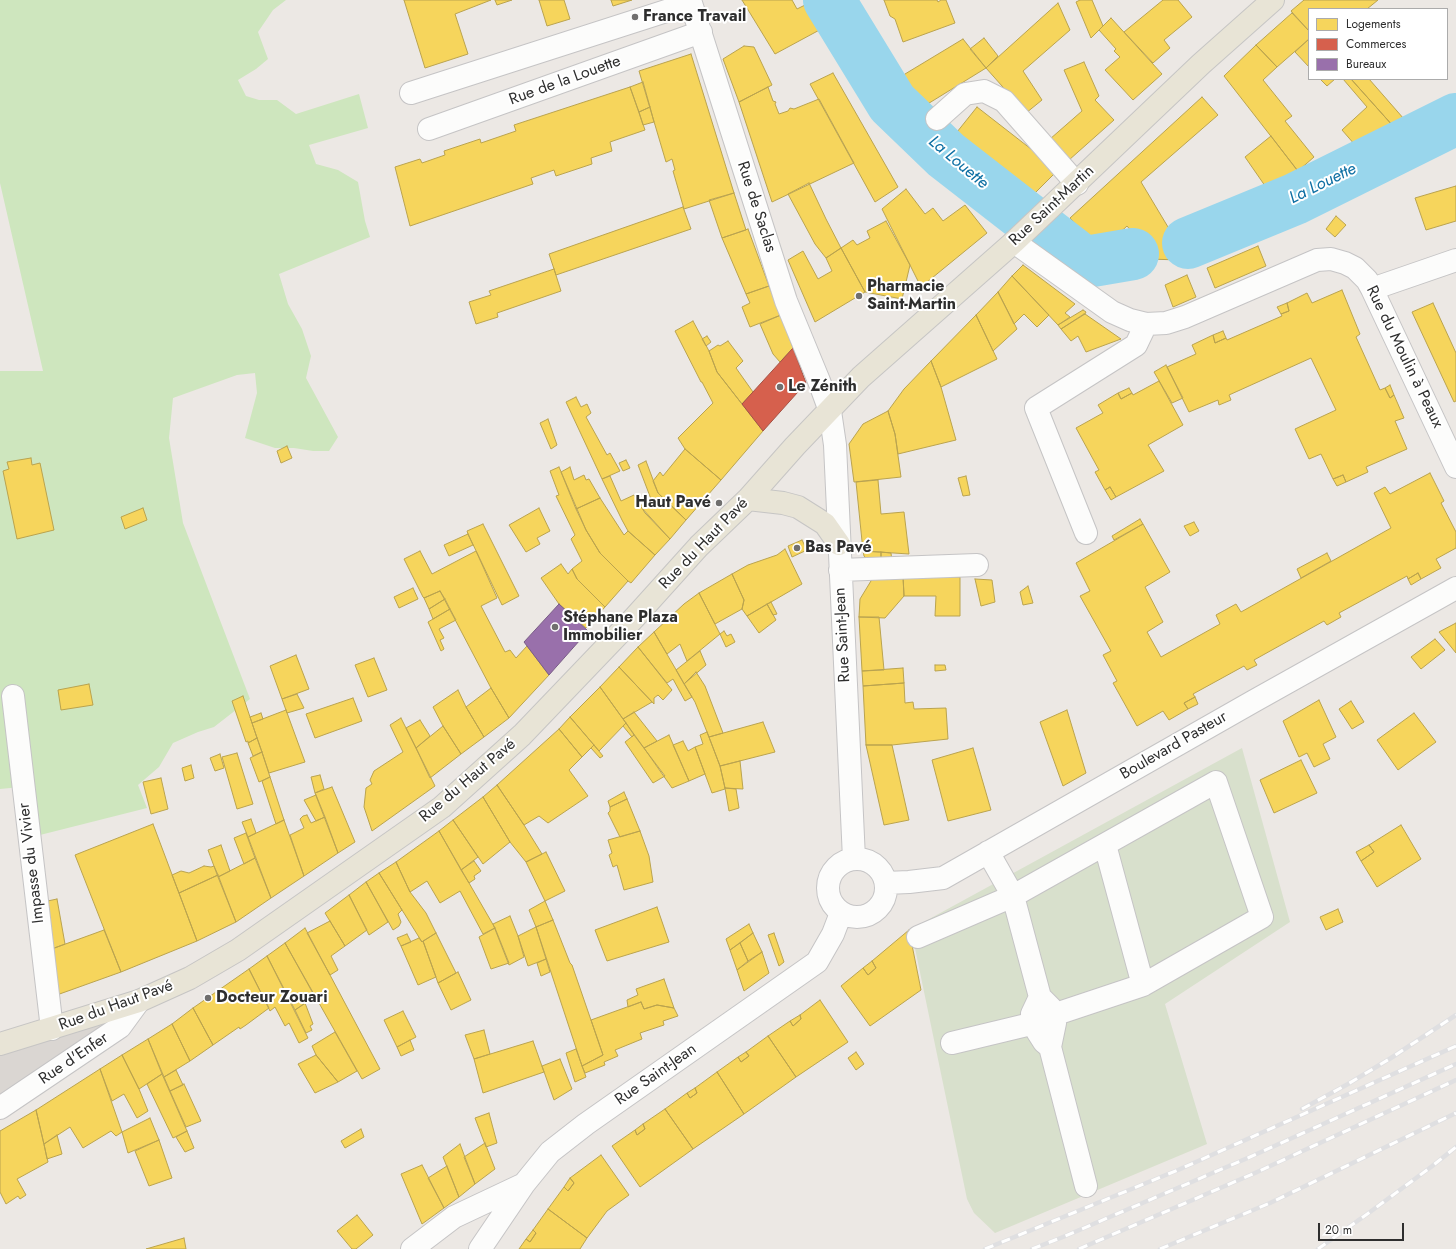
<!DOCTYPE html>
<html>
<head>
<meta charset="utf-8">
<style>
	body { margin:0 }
	#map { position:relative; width:1456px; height:1249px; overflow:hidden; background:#ece8e4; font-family:Jost,sans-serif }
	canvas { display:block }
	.legend { position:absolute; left:1308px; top:8px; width:140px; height:72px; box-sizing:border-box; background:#fff; border:1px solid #ababab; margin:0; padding:5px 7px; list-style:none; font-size:12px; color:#2e2e2e }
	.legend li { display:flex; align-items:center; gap:8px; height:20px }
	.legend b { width:20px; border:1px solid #ababab }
	.scale { position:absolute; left:1318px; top:1223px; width:86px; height:18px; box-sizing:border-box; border:2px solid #2e2e2e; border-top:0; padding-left:5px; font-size:12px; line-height:14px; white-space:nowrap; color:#2e2e2e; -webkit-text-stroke:3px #fff; paint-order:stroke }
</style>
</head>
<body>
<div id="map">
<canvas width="1456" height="1249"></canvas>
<ul class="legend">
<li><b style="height:11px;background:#f6d55c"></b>Logements</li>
<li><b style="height:11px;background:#d6604d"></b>Commerces</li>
<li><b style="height:11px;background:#9970ab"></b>Bureaux</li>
</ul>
<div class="scale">20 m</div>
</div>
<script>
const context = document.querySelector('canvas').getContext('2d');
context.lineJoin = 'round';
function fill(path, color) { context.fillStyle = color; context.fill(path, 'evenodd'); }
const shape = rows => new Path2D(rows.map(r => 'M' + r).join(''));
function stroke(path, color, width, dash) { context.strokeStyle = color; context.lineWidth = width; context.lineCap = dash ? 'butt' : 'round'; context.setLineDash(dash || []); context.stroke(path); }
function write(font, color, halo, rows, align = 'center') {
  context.font = font + ' Jost,sans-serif'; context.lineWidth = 4; context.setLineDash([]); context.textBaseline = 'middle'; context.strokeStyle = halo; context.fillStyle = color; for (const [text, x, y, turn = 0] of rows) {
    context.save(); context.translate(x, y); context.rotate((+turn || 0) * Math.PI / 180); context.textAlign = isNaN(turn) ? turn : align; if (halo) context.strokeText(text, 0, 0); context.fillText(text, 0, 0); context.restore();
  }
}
const green = shape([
	[0,0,286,0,273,10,258,32,268,59,256,69,238,80,246,96,259,100,277,100,296,114,359,94,368,128,309,145,316,164,338,170,358,182,365,221,370,237,279,274,288,304,302,329,311,356,306,378,338,437,329,451,313,451,294,448,275,448,245,438,257,393,255,373,237,375,173,398,169,438,183,523,250,699,214,727,198,732,173,743,159,767,138,785,147,808,40,835,31,786,0,789,0,371,43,371,0,183]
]);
const cemetery = shape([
	[1242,748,1290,922,1165,1004,1207,1144,995,1233,974,1213,967,1199,911,929]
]);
const plaza = shape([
	[139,1001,0,1108,0,1044]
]);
const homes = shape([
	[404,0,491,0,455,14,468,54,425,68,404,0],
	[495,0,512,0,497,5,495,0],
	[539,0,564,0,570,19,547,26,539,0],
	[611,0,632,0,613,6,611,0],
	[742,0,792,0,797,9,811,2,825,27,775,54,742,0],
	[884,0,937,0,938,2,941,0,946,0,955,23,903,42,895,19,890,16,884,0],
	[1080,0,1092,0,1103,26,1091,38,1076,2,1080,0],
	[1163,0,1178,0,1192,17,1164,40,1170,48,1153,63,1124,32,1163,0],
	[1304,0,1378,0,1367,9,1309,9,1309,31,1291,11,1304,0],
	[1058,3,1070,30,1023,71,1042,100,1026,113,986,68,1058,3],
	[1292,13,1309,31,1309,39,1277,67,1256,45,1292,13],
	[1111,18,1162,74,1133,100,1105,70,1120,57,1114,51,1116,49,1099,30,1111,18],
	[984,38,998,56,986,68,970,49,984,38],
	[963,39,986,68,913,113,893,83,905,74,963,39],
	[1309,39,1309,67,1295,52,1309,39],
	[1256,45,1277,67,1263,80,1292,116,1285,121,1314,157,1298,171,1224,76,1256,45],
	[744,46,754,47,772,85,739,102,723,59,744,46],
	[691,54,734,193,684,209,673,171,675,170,672,159,666,162,639,71,691,54],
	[1084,62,1099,96,1095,100,1114,120,1069,160,1050,139,1082,111,1064,70,1084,62],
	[833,73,898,187,875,202,810,84,833,73],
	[1320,79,1335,79,1327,86,1320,79],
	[1343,79,1351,79,1393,126,1362,153,1342,130,1367,107,1343,79],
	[1351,79,1369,79,1411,127,1402,136,1351,79],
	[643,82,650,107,639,112,630,87,643,82],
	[630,87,645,130,610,142,612,151,591,158,592,164,556,176,554,170,531,178,533,184,410,226,395,167,420,159,422,163,445,155,444,151,480,139,481,143,516,131,514,125,630,87],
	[768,87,773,101,776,102,775,104,779,114,788,111,790,108,794,109,819,99,854,163,772,202,739,102,768,87],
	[1202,97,1218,115,1141,182,1171,232,1178,231,1181,240,1176,243,1181,260,1147,259,1144,250,1138,252,1134,241,1139,240,1127,226,1100,251,1070,218,1202,97],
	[650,107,654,122,643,125,639,112,650,107],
	[977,107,1058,170,1027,201,998,181,949,142,977,107],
	[1271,136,1303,178,1270,193,1245,157,1271,136],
	[809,183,826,219,841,248,826,258,815,244,788,194,809,183],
	[1456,186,1456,221,1426,230,1415,198,1456,186],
	[906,189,925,214,933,208,943,221,965,205,987,233,921,287,882,209,906,189],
	[734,193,746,230,722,238,709,200,734,193],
	[683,207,691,229,556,275,549,254,683,207],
	[1336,216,1346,225,1335,237,1326,229,1336,216],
	[886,221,910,265,902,299,865,292,841,248,853,240,857,245,870,238,867,231,886,221],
	[748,229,769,286,746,294,722,238,748,229],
	[1258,246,1266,266,1215,288,1207,268,1258,246],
	[841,248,865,292,815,322,788,260,803,251,818,279,832,271,826,258,841,248],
	[1023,265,1075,304,1065,313,1070,317,1058,325,1012,276,1023,265],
	[554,269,561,291,497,313,498,317,476,324,469,302,491,295,489,291,554,269],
	[1187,275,1196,297,1173,307,1165,285,1187,275],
	[1012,276,1049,315,1037,327,1024,314,1014,324,998,292,1012,276],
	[769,286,781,315,750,327,742,307,750,303,746,294,769,286],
	[1342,290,1360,334,1356,337,1380,390,1385,388,1390,398,1394,395,1404,418,1395,421,1407,449,1366,467,1368,472,1346,482,1343,475,1333,479,1321,454,1309,459,1295,429,1336,410,1311,358,1229,395,1231,400,1219,405,1218,400,1189,412,1167,367,1196,354,1192,345,1213,335,1215,343,1226,338,1227,340,1282,316,1281,314,1289,311,1287,303,1307,293,1312,303,1342,290],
	[998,292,1017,329,993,351,976,315,998,292],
	[1287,303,1289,311,1281,314,1277,307,1287,303],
	[1433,303,1456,353,1456,401,1454,402,1412,312,1433,303],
	[1083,310,1086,312,1085,314,1061,329,1058,325,1083,310],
	[1084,314,1085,314,1121,339,1086,352,1078,336,1071,341,1061,329,1084,314],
	[781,315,793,348,780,362,773,354,760,324,781,315],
	[976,315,997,359,941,387,931,361,976,315],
	[693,321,709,351,717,372,763,431,721,480,685,449,678,438,713,403,702,382,701,382,675,331,693,321],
	[1223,331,1226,338,1215,343,1213,335,1223,331],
	[707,336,711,342,706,346,702,339,707,336],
	[728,341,743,361,736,368,753,392,742,404,717,372,709,351,718,345,720,346,728,341],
	[931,361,941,387,956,440,898,454,895,434,888,411,904,389,931,361],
	[1166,365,1183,398,1172,403,1154,372,1166,365],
	[1159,381,1183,425,1148,445,1164,471,1116,497,1110,487,1105,490,1095,472,1099,470,1076,428,1103,413,1098,405,1118,393,1121,399,1132,393,1133,395,1159,381],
	[1390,385,1394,395,1390,398,1385,388,1390,385],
	[1129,388,1132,393,1121,399,1118,393,1129,388],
	[576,397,581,407,587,404,591,413,586,417,607,455,610,453,620,471,602,479,566,402,576,397],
	[888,411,895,434,901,477,854,482,849,444,863,424,888,411],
	[548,419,557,445,551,449,540,423,548,419],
	[287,446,292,458,281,463,277,451,287,446],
	[685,449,721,480,686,520,658,493,653,481,660,472,663,476,685,449],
	[31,458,32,465,40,463,54,530,17,539,3,471,9,469,7,462,31,458],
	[626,460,630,468,623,471,619,463,626,460],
	[646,461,658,493,686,520,670,539,640,506,651,499,638,465,646,461],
	[559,467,586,530,600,553,628,581,605,607,577,579,572,569,582,561,571,539,575,535,556,496,559,495,550,471,559,467],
	[570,467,574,480,584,475,586,480,589,479,600,498,576,509,561,472,570,467],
	[1430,473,1444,501,1441,503,1456,532,1456,548,1436,559,1441,568,1421,579,1418,573,1408,579,1407,576,1339,613,1341,617,1327,625,1324,621,1254,660,1257,665,1247,670,1244,666,1193,694,1195,697,1184,703,1188,709,1169,720,1163,711,1137,726,1113,683,1117,681,1103,655,1111,651,1080,596,1090,591,1076,563,1143,524,1170,572,1145,587,1163,622,1147,632,1161,657,1220,624,1216,615,1236,604,1241,612,1391,528,1374,493,1385,487,1390,494,1430,473],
	[1343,475,1346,482,1337,486,1333,479,1343,475],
	[610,476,621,501,634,495,645,513,670,539,655,555,628,531,622,520,602,479,610,476],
	[966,476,970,495,963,496,958,478,966,476],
	[878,480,881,514,904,512,909,554,863,551,856,482,878,480],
	[1110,487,1116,497,1111,500,1105,490,1110,487],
	[600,498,624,535,628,531,655,555,631,583,628,581,600,553,586,530,576,509,600,498],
	[143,508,147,520,125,529,121,517,143,508],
	[539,508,550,531,537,538,540,544,526,552,509,525,539,508],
	[1140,519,1143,524,1114,540,1112,536,1140,519],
	[1194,522,1199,531,1190,536,1184,526,1194,522],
	[483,524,519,596,502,605,468,534,467,531,483,524],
	[468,534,473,545,449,556,444,545,468,534],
	[802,540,807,550,792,557,788,546,802,540],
	[785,549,802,584,747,616,742,609,744,600,732,574,748,565,777,555,785,549],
	[420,551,432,574,476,551,497,598,481,606,505,652,510,650,516,658,527,646,549,675,509,718,491,688,440,591,424,598,423,597,404,559,420,551],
	[863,551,881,552,881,563,869,562,864,556,863,551],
	[881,552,891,553,892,561,881,561,881,552],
	[1327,553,1331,561,1301,578,1297,569,1327,553],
	[561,564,568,574,572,569,577,579,605,607,586,628,559,604,541,578,561,564],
	[1418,573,1421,579,1411,585,1408,579,1418,573],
	[732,574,744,600,742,609,715,624,699,593,732,574],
	[874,576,903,576,904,596,885,618,859,617,860,599,874,576],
	[903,576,960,577,960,616,935,616,936,596,904,596,903,576],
	[975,579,992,580,995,602,981,606,975,579],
	[1028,586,1033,603,1023,605,1020,592,1028,586],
	[413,588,418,599,399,608,394,597,413,588],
	[440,591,445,599,429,609,424,598,440,591],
	[699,593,720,634,687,661,680,644,667,654,654,632,684,604,699,593],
	[445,599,450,609,433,619,429,609,445,599],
	[771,602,777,614,773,615,767,604,771,602],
	[767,604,776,620,759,633,747,616,767,604],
	[450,609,456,620,439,629,444,638,440,640,444,649,441,651,428,622,450,609],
	[859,617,879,617,884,670,862,671,859,617],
	[1456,623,1456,653,1439,632,1456,623],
	[724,631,727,636,731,634,735,642,726,647,720,634,724,631],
	[654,632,692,697,685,701,673,679,667,683,638,647,654,632],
	[1435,639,1445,650,1421,669,1411,657,1435,639],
	[638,647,672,690,663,700,658,695,654,698,654,704,619,667,638,647],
	[700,651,706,665,684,684,676,670,700,651],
	[296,655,309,689,282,699,270,666,296,655],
	[374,658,387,690,368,697,355,665,374,658],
	[935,665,945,665,946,670,935,671,935,665],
	[619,667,652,702,623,719,600,687,619,667],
	[903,668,904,683,863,686,862,671,903,668],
	[696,672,705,686,723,733,709,737,695,702,684,684,696,672],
	[904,683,905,703,913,702,914,709,946,708,948,739,892,745,866,745,863,686,904,683],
	[89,684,93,705,61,710,58,690,89,684],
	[600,687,626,723,599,751,570,717,600,687],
	[491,688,509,718,484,737,466,707,491,688],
	[458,690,466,707,484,737,461,754,443,726,433,707,458,690],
	[297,694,304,708,287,713,282,699,297,694],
	[243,696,257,738,248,743,248,741,246,742,232,701,243,696],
	[1195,697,1198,704,1188,709,1184,703,1195,697],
	[353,698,362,721,315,738,306,714,353,698],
	[1319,700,1336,737,1323,744,1330,759,1314,767,1307,753,1299,757,1283,721,1319,700],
	[1351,701,1364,722,1352,729,1339,709,1351,701],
	[286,710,305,762,269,773,252,723,286,710],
	[1067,710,1086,773,1063,786,1040,722,1067,710],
	[634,712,657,741,644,748,623,719,634,712],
	[261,713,263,719,252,723,250,717,261,713],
	[1414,713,1436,742,1398,770,1377,740,1414,713],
	[570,717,594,745,582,757,559,729,570,717],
	[401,718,435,786,372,831,364,807,366,788,372,784,370,780,374,771,403,752,390,725,401,718],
	[420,720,430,736,416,748,406,728,420,720],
	[763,722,775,752,720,766,709,737,763,722],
	[626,723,634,735,632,737,623,726,626,723],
	[443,726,461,754,430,778,416,748,443,726],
	[559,729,582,757,569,770,588,796,548,823,539,816,524,825,497,785,559,729],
	[707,732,720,766,725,788,725,789,712,793,695,747,703,744,700,735,707,732],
	[634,735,665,776,653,783,625,742,634,735],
	[669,735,689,781,672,788,644,748,669,735],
	[257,738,262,752,253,756,248,743,257,738],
	[683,741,688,751,695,747,705,774,689,781,673,745,683,741],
	[594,745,603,756,600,758,591,748,594,745],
	[866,745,892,745,909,820,884,825,866,745],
	[973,748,991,810,948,821,932,760,973,748],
	[262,752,270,777,259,782,250,758,262,752],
	[237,753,253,804,237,809,222,757,237,753],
	[220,754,224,768,215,771,210,758,220,754],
	[1301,760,1317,793,1274,813,1260,780,1301,760],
	[740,761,743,789,725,788,720,766,740,761],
	[191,765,194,778,185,781,182,768,191,765],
	[320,775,324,789,315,793,311,777,320,775],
	[270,777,284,820,276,824,262,781,270,777],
	[161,778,168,809,151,814,143,782,161,778],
	[497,785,524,825,542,854,526,862,510,842,483,797,497,785],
	[332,787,355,842,338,853,315,793,332,787],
	[725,788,736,789,739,808,729,811,725,788],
	[624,792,627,799,610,807,608,801,624,792],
	[316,795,325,817,316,821,304,800,316,795],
	[483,797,510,842,483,864,453,820,483,797],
	[627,799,640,831,620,837,608,813,610,811,610,807,627,799],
	[307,815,311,823,325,817,338,853,304,876,290,835,304,828,300,819,303,816,307,815],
	[251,819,256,833,248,837,242,822,251,819],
	[284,820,304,876,271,898,248,837,284,820],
	[453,820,478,857,461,870,439,831,453,820],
	[153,824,197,941,121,972,75,855,153,824],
	[1401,825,1421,859,1377,887,1361,861,1374,852,1369,845,1401,825],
	[439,831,495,928,483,934,460,891,440,903,427,881,410,892,396,862,439,831],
	[640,831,649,856,653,882,624,890,617,865,613,867,609,855,612,853,608,840,640,831],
	[246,833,255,858,244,864,234,838,246,833],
	[221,845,230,871,218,877,208,850,221,845],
	[1369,845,1374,852,1361,861,1356,852,1369,845],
	[546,852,565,891,545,901,526,862,546,852],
	[255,858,271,898,236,922,218,877,255,858],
	[474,861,481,871,474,876,475,879,469,883,461,870,474,861],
	[396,862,410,892,426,913,436,933,422,942,379,873,396,862],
	[204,866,211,867,214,866,218,875,179,893,172,875,181,871,189,873,204,866],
	[379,873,402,910,398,914,401,922,399,926,393,930,366,882,379,873],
	[218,875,236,922,197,941,179,893,218,875],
	[366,882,388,922,369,935,349,895,366,882],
	[349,895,367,930,345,946,325,913,349,895],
	[57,899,65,944,49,950,43,902,57,899],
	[545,901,553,920,536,927,529,910,545,901],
	[657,907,669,942,607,961,595,930,657,907],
	[1338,909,1343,922,1326,930,1320,917,1338,909],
	[510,916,518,936,524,957,509,965,493,924,510,916],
	[553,920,570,963,572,965,603,1055,582,1066,536,927,553,920],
	[330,921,345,946,331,956,338,970,330,975,307,933,330,921],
	[749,924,753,933,730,950,726,939,749,924],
	[536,927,546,959,528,966,518,936,536,927],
	[305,928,380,1069,362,1079,285,943,305,928],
	[495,928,509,963,491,969,479,937,495,928],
	[104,930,121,972,54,996,49,950,104,930],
	[909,930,921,990,870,1026,841,986,863,968,868,975,876,968,872,961,909,930],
	[436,933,456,973,438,983,423,941,436,933],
	[753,933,762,952,748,961,740,943,753,933],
	[774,933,784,962,779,966,768,935,774,933],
	[407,934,411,942,401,946,397,938,407,934],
	[419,938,422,942,423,941,436,977,418,985,401,946,419,938],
	[285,943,315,997,295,1010,267,956,285,943],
	[740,943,748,961,737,970,730,950,740,943],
	[762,952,769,973,744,991,737,970,762,952],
	[267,956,308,1038,299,1043,289,1023,285,1026,275,1007,270,1011,249,969,267,956],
	[546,959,550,972,541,976,537,963,546,959],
	[872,961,876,968,868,975,863,968,872,961],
	[249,969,269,1008,246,1025,240,1029,239,1027,213,1045,193,1008,249,969],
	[458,972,471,1000,451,1010,438,983,458,972],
	[664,979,674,1008,657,1005,644,1009,641,1002,628,1007,627,1000,638,995,636,989,664,979],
	[820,1000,848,1042,796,1077,768,1036,790,1021,793,1026,801,1019,800,1015,820,1000],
	[641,1002,644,1009,657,1005,674,1008,678,1016,663,1021,664,1025,640,1033,642,1039,615,1050,618,1056,604,1062,605,1065,585,1073,582,1066,603,1055,591,1020,641,1002],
	[305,1003,313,1024,310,1026,312,1030,306,1033,295,1010,305,1003],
	[193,1008,213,1045,190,1061,172,1024,193,1008],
	[403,1011,416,1037,397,1047,384,1020,403,1011],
	[800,1015,801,1019,793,1026,790,1021,800,1015],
	[172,1024,190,1061,164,1077,148,1039,172,1024],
	[484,1030,490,1054,474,1059,465,1035,484,1030],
	[335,1032,357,1071,338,1082,316,1055,312,1046,335,1032],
	[768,1036,796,1077,744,1114,717,1072,738,1057,741,1062,749,1056,746,1052,768,1036],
	[148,1039,162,1074,139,1089,122,1055,148,1039],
	[410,1040,414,1050,401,1056,397,1047,410,1040],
	[533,1041,544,1072,483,1093,474,1059,533,1041],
	[576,1049,586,1077,575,1082,566,1053,576,1049],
	[746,1052,749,1056,741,1062,738,1057,746,1052],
	[856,1052,864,1064,856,1070,848,1058,856,1052],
	[122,1055,139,1089,148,1111,137,1118,124,1094,112,1101,100,1069,122,1055],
	[316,1055,338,1082,315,1093,298,1064,316,1055],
	[560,1059,572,1089,554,1100,542,1066,560,1059],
	[100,1069,122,1132,116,1136,111,1131,83,1148,70,1127,44,1144,36,1110,100,1069],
	[176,1070,183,1085,170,1091,164,1077,176,1070],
	[717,1072,744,1114,693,1149,665,1109,687,1093,690,1098,697,1093,695,1088,717,1072],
	[162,1074,187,1131,173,1138,147,1084,162,1074],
	[184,1084,201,1121,186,1127,170,1091,184,1084],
	[695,1088,697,1093,690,1098,687,1093,695,1088],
	[665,1109,693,1149,640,1187,612,1146,635,1130,637,1135,645,1129,643,1124,665,1109],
	[36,1110,48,1162,17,1179,26,1195,20,1199,18,1196,6,1204,0,1192,0,1131,36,1110],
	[489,1113,497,1143,486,1147,475,1118,489,1113],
	[150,1118,159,1140,128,1153,122,1132,150,1118],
	[643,1124,645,1129,637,1135,635,1130,643,1124],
	[361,1129,364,1137,345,1148,341,1141,361,1129],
	[187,1131,194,1148,185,1152,176,1137,187,1131],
	[57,1135,62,1154,47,1159,44,1144,57,1135],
	[159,1140,172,1178,149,1186,135,1151,159,1140],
	[485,1143,495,1169,475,1184,464,1157,485,1143],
	[460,1144,475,1184,459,1197,443,1157,460,1144],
	[601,1155,629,1195,607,1211,587,1238,548,1209,564,1187,568,1191,574,1183,570,1178,601,1155],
	[422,1165,444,1208,422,1224,401,1174,422,1165],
	[447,1166,459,1197,444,1208,428,1178,447,1166],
	[570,1178,574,1183,568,1191,564,1187,570,1178],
	[548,1209,587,1238,580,1249,519,1249,526,1239,530,1242,536,1233,533,1230,548,1209],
	[357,1215,373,1235,356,1249,352,1249,337,1231,357,1215],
	[533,1230,536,1233,530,1242,526,1239,533,1230],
	[184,1238,186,1249,146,1249,184,1238]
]);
const shops = shape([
	[793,348,806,383,763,431,742,404,793,348]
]);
const offices = shape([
	[559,604,588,631,549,675,524,642,559,604]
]);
const river = shape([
	[829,0,892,103,946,155,1081,260,1092,261,1133,254],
	[1188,243,1295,199,1456,119]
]);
const minor = shape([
	[690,0,786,301,819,381,830,411,835,445,854,859],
	[411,93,691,3],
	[937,119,965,94,984,91,1004,101,1077,184],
	[429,129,701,32],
	[1014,242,1112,312,1130,320,1146,324,1166,323,1185,317,1317,260,1331,259,1345,263,1355,268,1367,280,1372,289,1456,467],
	[1372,289,1456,260],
	[1086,533,1036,408,1136,345,1146,324],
	[840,570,977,565],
	[13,696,52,1029],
	[1105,845,1143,985],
	[988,852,1013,896,1040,997],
	'828 888a29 29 0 1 1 58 0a29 29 0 1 1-58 0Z',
	[886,883,909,882,943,878,1254,701,1456,588],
	[918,937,1013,896,1216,782,1262,917,1143,985,1053,1015],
	[952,1043,1035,1023],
	[1050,1047,1044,1042,1037,1031,1032,1014,1040,997,1051,1008,1055,1023,1050,1047,1086,1186],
	[0,1108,120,1027,139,1001],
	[412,1249,454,1217,524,1184],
	[480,1249,524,1184,550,1152,586,1124,817,962,833,934,841,913]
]);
const major = shape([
	[748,499,783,503,798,507,825,524,839,544],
	[0,1044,139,1001,190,978,238,950,442,807,522,735,635,617,699,546,748,499,795,446,861,377,1014,242,1201,64,1273,0]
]);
const rail = shape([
	[1302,1109,1348,1084,1391,1058,1456,1015],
	[985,1249,1178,1170,1456,1046],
	[1032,1249,1063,1237,1250,1157,1456,1064],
	[1079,1249,1255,1173,1456,1080],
	[1160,1249,1270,1203,1456,1113],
	[1318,1249,1370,1212,1431,1167,1456,1147]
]);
const markers = [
	[635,17,4,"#706f6e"],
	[859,296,4,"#706f6e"],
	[780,387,4,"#706f6e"],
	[719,503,4,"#706f6e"],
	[797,548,4,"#706f6e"],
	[555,627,4,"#706f6e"],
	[208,998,4,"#706f6e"]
];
const poiNames = [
	["France Travail",643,17],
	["Pharmacie",867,287],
	["Saint-Martin",867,305],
	["Le Zénith",788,387],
	["Haut Pavé",711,503,"right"],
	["Bas Pavé",805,548],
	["Stéphane Plaza",563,618],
	["Immobilier",563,636],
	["Docteur Zouari",216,998]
];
const streetNames = [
	["Rue de la Louette",565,81,-20],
	["Rue Saint-Martin",1052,206,-43],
	["Rue de Saclas",756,207,72],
	["Rue du Moulin à Peaux",1404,357,64],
	["Rue du Haut Pavé",704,544,-46],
	["Rue Saint-Jean",843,635,-93],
	["Boulevard Pasteur",1174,746,-30],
	["Rue du Haut Pavé",468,781,-40],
	["Impasse du Vivier",32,863,-97],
	["Rue du Haut Pavé",116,1006,-20],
	["Rue d'Enfer",74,1059,-34],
	["Rue Saint-Jean",656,1075,-35]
];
const waterNames = [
	["La Louette",958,163,40],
	["La Louette",1323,184,-26]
];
fill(green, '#cee6be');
fill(cemetery, '#d8e0cc');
fill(plaza, '#dad6d2');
fill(homes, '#f6d55c');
stroke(homes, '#baa34e', 1);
fill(shops, '#d6604d');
stroke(shops, '#a45144', 1);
fill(offices, '#9970ab');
stroke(offices, '#795c86', 1);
stroke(river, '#99d6ec', 52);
stroke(minor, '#c5c4c5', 24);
stroke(major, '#c6c5c4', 24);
stroke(minor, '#fcfcfb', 22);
stroke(major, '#e8e4d6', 22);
stroke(rail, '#dfdfe1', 4.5);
stroke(rail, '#fff', 3, [9]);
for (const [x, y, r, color] of markers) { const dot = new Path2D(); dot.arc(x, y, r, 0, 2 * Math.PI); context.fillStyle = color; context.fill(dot); stroke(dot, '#fff', 1.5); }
write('bold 16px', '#2e2e2e', '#fff', poiNames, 'left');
write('16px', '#2e2e2e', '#fff', streetNames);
write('italic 17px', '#0d6fa3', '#fff', waterNames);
</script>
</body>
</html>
